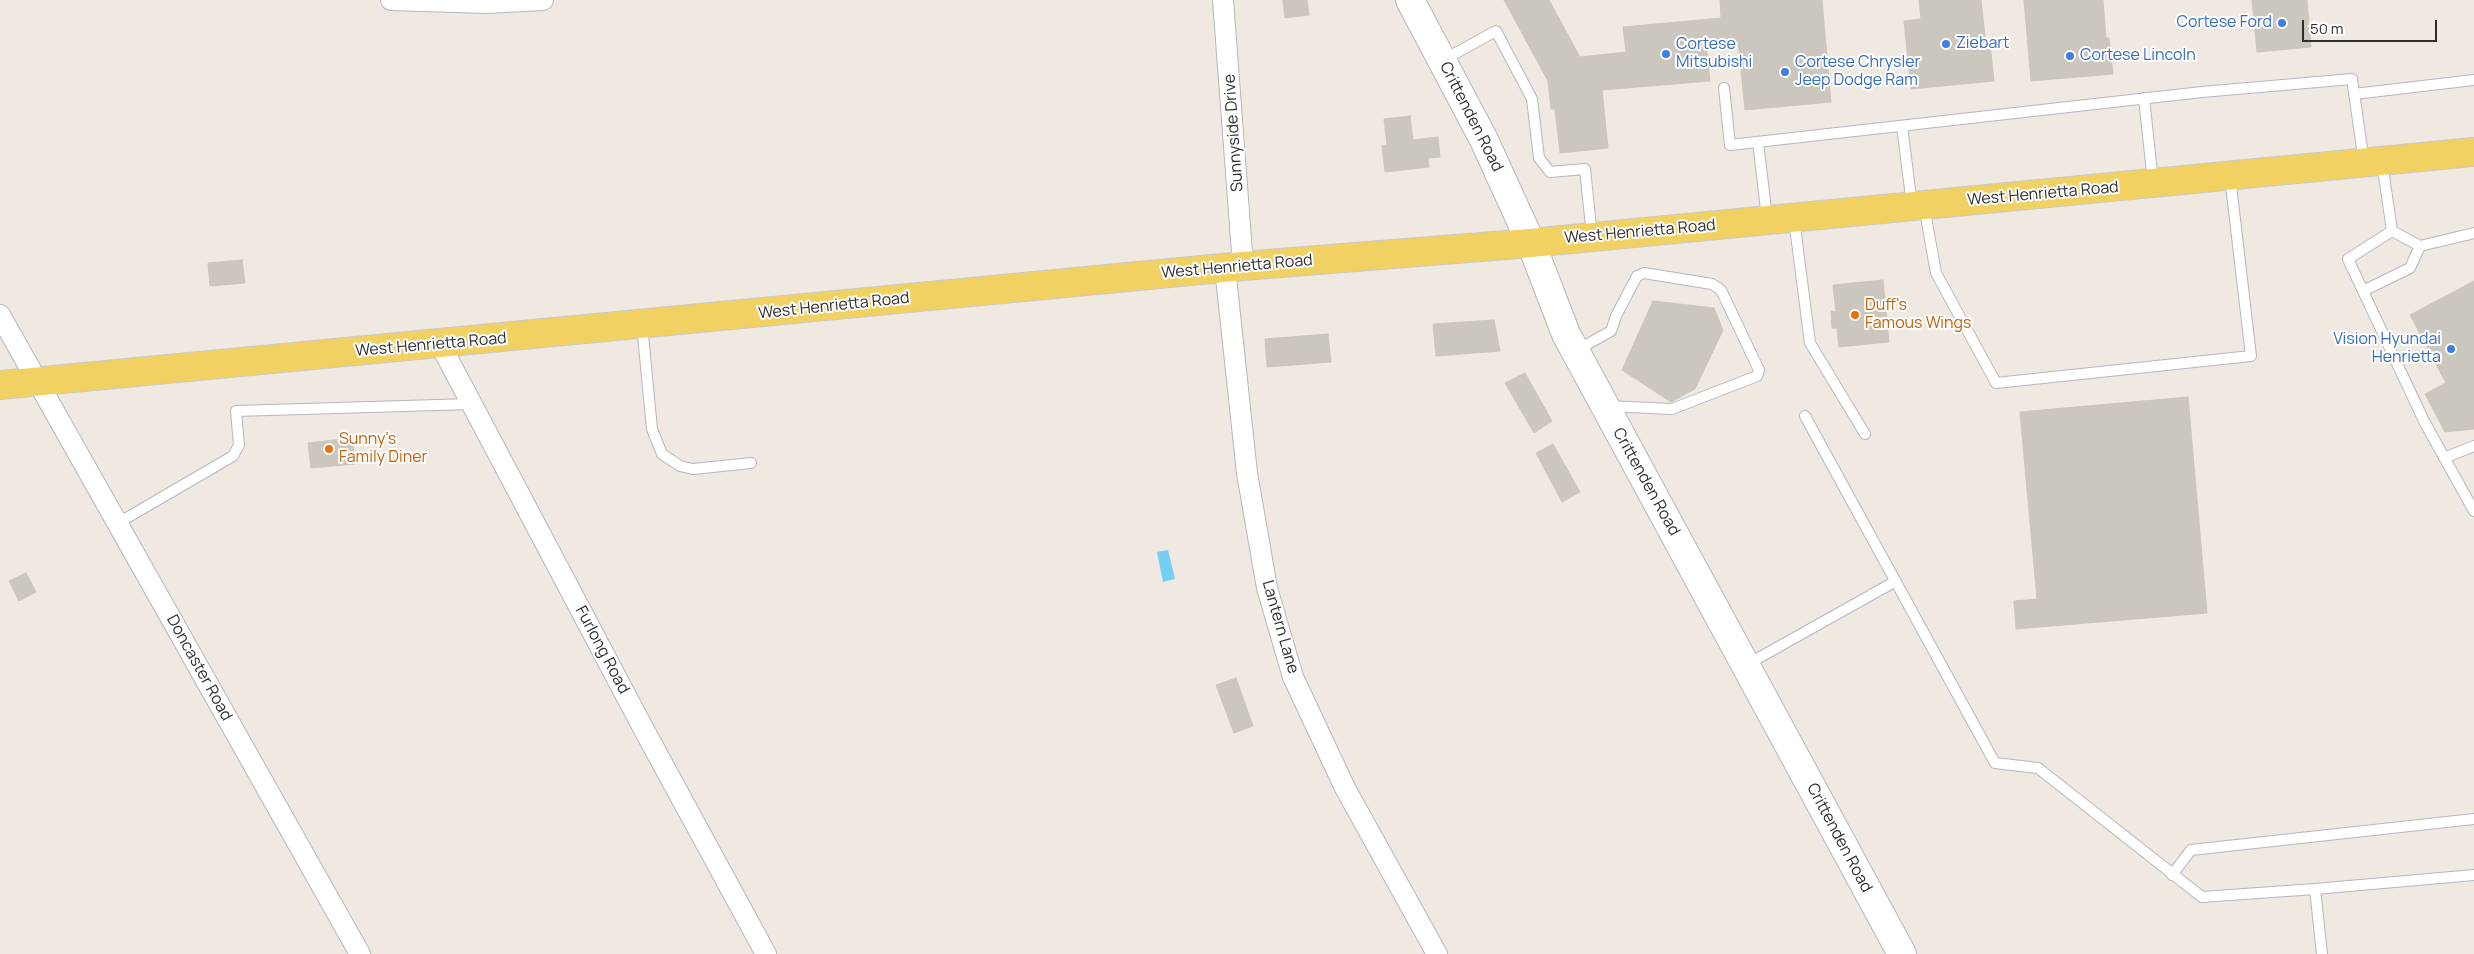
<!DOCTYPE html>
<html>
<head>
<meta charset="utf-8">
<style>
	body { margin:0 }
	#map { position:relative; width:2474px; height:954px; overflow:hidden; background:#efe9e1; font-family:Manrope,sans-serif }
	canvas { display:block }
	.scale { position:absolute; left:2302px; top:20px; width:135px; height:22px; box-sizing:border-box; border:2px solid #2e2e2e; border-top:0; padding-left:6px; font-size:15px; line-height:18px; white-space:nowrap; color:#2e2e2e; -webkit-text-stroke:4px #fff; paint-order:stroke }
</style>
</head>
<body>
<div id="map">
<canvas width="2474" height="954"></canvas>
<div class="scale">50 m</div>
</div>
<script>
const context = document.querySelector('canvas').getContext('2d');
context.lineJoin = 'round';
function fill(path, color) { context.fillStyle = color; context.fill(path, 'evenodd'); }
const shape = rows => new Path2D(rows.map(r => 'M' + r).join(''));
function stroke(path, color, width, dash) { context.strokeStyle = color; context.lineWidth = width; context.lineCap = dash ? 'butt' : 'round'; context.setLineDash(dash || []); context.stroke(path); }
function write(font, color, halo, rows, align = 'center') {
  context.font = font + ' Manrope,sans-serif'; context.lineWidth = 4; context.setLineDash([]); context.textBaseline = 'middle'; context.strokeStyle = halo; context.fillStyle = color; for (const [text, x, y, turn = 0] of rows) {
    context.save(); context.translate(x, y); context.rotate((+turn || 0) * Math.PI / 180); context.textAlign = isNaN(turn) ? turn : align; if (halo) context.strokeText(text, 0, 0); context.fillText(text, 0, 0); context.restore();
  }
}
const water = shape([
	[1168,550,1175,579,1163,582,1157,552]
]);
const building = shape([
	[1283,0,1307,0,1309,15,1285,18,1283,0],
	[1504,0,1549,0,1580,57,1626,52,1623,27,1721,18,1720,0,1822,0,1831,102,1745,110,1738,41,1706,44,1710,81,1602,90,1608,148,1560,153,1555,109,1551,109,1548,81,1504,0],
	[1919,0,1981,0,1986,45,1990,44,1994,81,1911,89,1904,21,1921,19,1919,0],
	[2024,0,2103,0,2106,38,2109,38,2113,74,2031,81,2024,0],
	[2252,0,2307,0,2311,47,2257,52,2252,0],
	[1410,116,1413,140,1438,137,1440,157,1428,158,1429,167,1385,172,1382,146,1387,145,1384,119,1410,116],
	[242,260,245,283,210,286,208,263,242,260],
	[1883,280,1889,342,1839,347,1837,328,1832,328,1831,311,1836,312,1833,285,1883,280],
	[2474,281,2474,429,2445,432,2425,394,2446,383,2410,315,2474,281],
	[1653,301,1714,308,1723,330,1695,389,1671,402,1622,370,1653,301],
	[1494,320,1500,351,1436,356,1433,324,1494,320],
	[1328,334,1331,362,1267,367,1265,339,1328,334],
	[1525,373,1552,421,1534,433,1505,383,1525,373],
	[2188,397,2207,613,2016,629,2014,601,2037,599,2020,412,2188,397],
	[352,438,355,464,311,468,308,443,352,438],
	[1553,444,1580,492,1562,502,1536,453,1553,444],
	[26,573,36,592,19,601,9,581,26,573],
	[1236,678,1253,726,1234,733,1216,685,1236,678]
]);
const lane = shape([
	[1443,60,1496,31,1532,99,1539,158,1550,172,1585,169,1592,236],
	[1724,88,1730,145,2202,92,2352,79,2364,162],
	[2354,94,2474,80],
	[2144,98,2153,182],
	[1902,126,1912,205],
	[1758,142,1767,218],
	[2382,162,2392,231,2420,246],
	[1924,206,1936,273,1996,383,2251,356,2230,177],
	[1794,219,1810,343,1865,434],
	[2392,231,2348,259,2425,423,2474,511],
	[2365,290,2410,268,2420,246,2474,233],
	[642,325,652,429,662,454,680,466,693,469,751,463],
	[1577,350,1611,331,1616,316,1637,276,1644,273,1712,284,1721,290,1759,370,1757,376,1672,409,1608,406],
	[1805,416,1995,763,2038,768,2202,897,2315,889,2322,954],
	[2444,458,2474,446],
	[118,523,233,456,239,445,236,411,471,404],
	[1746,665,1896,581],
	[2172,875,2191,850,2474,819],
	[2315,889,2474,875]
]);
const street = shape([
	[391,0,487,3,543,0],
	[1223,0,1243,266],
	[1225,268,1247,473,1267,588,1293,677,1345,788,1437,954],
	[0,315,360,954],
	[440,344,642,726,766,954]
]);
const secondary = shape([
	[1410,0,1484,140,1531,243,1566,334,1902,954]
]);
const primary = shape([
	[0,385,1243,266,1531,243,2474,152]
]);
const markers = [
	[2282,23,5,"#3f7fe0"],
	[1946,44,5,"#3f7fe0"],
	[1666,54,5,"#3f7fe0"],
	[2070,56,5,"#3f7fe0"],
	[1785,72,5,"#3f7fe0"],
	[1855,315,5,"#e8710a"],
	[2451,349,5,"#3f7fe0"],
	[329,449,5,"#e8710a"]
];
const shopNames = [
	["Cortese Ford",2272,23,"right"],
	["Ziebart",1956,44],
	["Cortese",1676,45],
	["Mitsubishi",1676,63],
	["Cortese Lincoln",2080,56],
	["Cortese Chrysler",1795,63],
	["Jeep Dodge Ram",1795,81],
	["Vision Hyundai",2441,340,"right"],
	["Henrietta",2441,358,"right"]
];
const streetNames = [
	["Crittenden Road",1471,117,63],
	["Sunnyside Drive",1234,133,-94],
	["West Henrietta Road",2043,194,-5],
	["West Henrietta Road",1640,232,-5],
	["West Henrietta Road",1237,267,-5],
	["West Henrietta Road",834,306,-6],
	["West Henrietta Road",431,345,-5],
	["Crittenden Road",1646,482,61],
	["Lantern Lane",1280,627,74],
	["Furlong Road",602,650,62],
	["Doncaster Road",199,668,61],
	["Crittenden Road",1839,838,62]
];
const foodNames = [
	["Duff's",1865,306],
	["Famous Wings",1865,324],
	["Sunny's",339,440],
	["Family Diner",339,458]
];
fill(water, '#75cff0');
fill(building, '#cbc7bf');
stroke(building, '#cbc5ba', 1);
stroke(lane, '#b4b7c1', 12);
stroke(street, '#b4b7c1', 22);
stroke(secondary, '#b4b7c1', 30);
stroke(primary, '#c9c9c9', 30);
stroke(lane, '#fff', 10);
stroke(street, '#fff', 20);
stroke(secondary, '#fff', 28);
stroke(primary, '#f2d163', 28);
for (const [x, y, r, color] of markers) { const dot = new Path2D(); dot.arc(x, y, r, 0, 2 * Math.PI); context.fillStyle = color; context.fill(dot); stroke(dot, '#fff', 2); }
write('16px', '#366cbe', '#fff', shopNames, 'left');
write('16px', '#2e2e2e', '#fff', streetNames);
write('16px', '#c56008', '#fff', foodNames, 'left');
</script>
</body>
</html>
